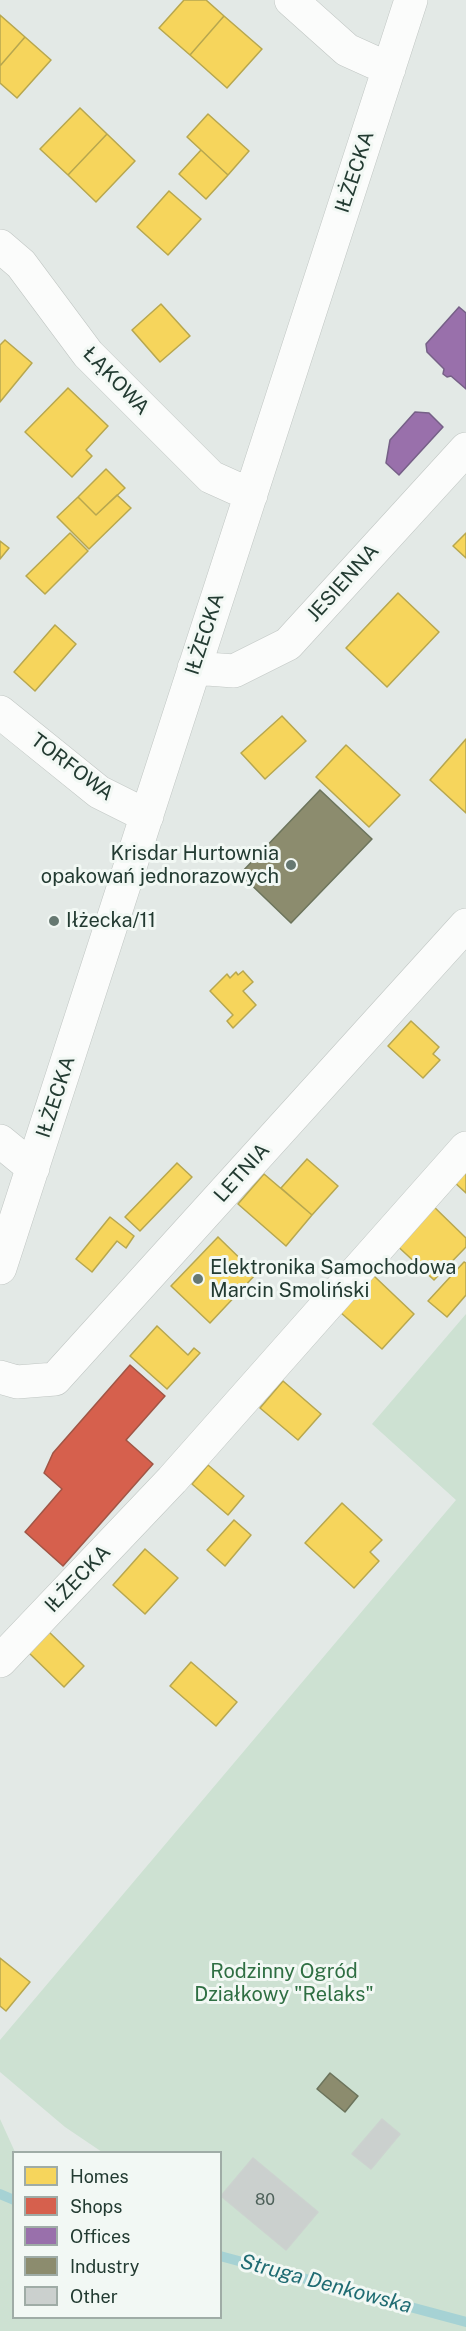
<!DOCTYPE html>
<html>
<head>
<meta charset="utf-8">
<style>
	body { margin:0 }
	#map { position:relative; width:466px; height:2331px; overflow:hidden; background:#e3e9e6; font-family:"Public Sans",sans-serif }
	canvas { display:block }
	.legend { position:absolute; left:12px; top:2151px; width:210px; height:168px; box-sizing:border-box; background:#f2f8f4; border:2px solid #9faca6; margin:0; padding:8px 10px; list-style:none; font-size:18px; color:#233b32 }
	.legend li { display:flex; align-items:center; gap:12px; height:30px }
	.legend b { width:30px; border:2px solid #9faca6 }
</style>
</head>
<body>
<div id="map">
<canvas width="466" height="2331"></canvas>
<ul class="legend">
<li><b style="height:16px;background:#f6d55c"></b>Homes</li>
<li><b style="height:16px;background:#d6604d"></b>Shops</li>
<li><b style="height:16px;background:#9970ab"></b>Offices</li>
<li><b style="height:16px;background:#8c8c6e"></b>Industry</li>
<li><b style="height:16px;background:#cbd0ce"></b>Other</li>
</ul>
</div>
<script>
const context = document.querySelector('canvas').getContext('2d');
context.lineJoin = 'round';
function fill(path, color) { context.fillStyle = color; context.fill(path, 'evenodd'); }
const shape = rows => new Path2D(rows.map(r => 'M' + r).join(''));
function stroke(path, color, width, dash) { context.strokeStyle = color; context.lineWidth = width; context.lineCap = dash ? 'butt' : 'round'; context.setLineDash(dash || []); context.stroke(path); }
function write(font, color, halo, rows, align = 'center') {
  context.font = font + ' "Public Sans",sans-serif'; context.lineWidth = 6; context.setLineDash([]); context.textBaseline = 'middle'; context.strokeStyle = halo; context.fillStyle = color; for (const [text, x, y, turn = 0] of rows) {
    context.save(); context.translate(x, y); context.rotate((+turn || 0) * Math.PI / 180); context.textAlign = isNaN(turn) ? turn : align; if (halo) context.strokeText(text, 0, 0); context.fillText(text, 0, 0); context.restore();
  }
}
const green = shape([
	[466,1314,466,2331,0,2331,0,2119,15,2152,14,2318,220,2318,220,2152,102,2152,65,2127,0,2072,0,2040,456,1500,372,1424]
]);
const homes = shape([
	[184,0,206,0,224,16,190,55,159,28,184,0],
	[0,15,25,37,0,66,0,15],
	[224,16,262,49,227,88,190,55,224,16],
	[25,37,51,60,17,98,0,83,0,66,25,37],
	[80,108,107,134,68,175,40,149,80,108],
	[208,114,249,151,228,175,187,137,208,114],
	[107,134,135,161,96,202,68,175,107,134],
	[201,150,228,175,206,199,179,174,201,150],
	[169,191,201,219,168,255,137,227,169,191],
	[161,304,190,336,160,362,132,330,161,304],
	[5,340,32,363,0,402,0,345,5,340],
	[68,388,108,426,86,450,92,456,72,477,25,432,68,388],
	[106,469,125,488,96,515,78,497,106,469],
	[117,495,131,508,89,549,57,517,78,497,96,515,117,495],
	[70,533,88,551,45,594,26,576,70,533],
	[466,533,466,558,453,546,466,533],
	[0,541,9,548,0,559,0,541],
	[398,593,439,632,387,687,346,648,398,593],
	[55,625,76,644,35,691,14,672,55,625],
	[282,716,306,741,265,779,241,753,282,716],
	[466,739,466,813,430,780,466,739],
	[346,745,400,795,369,827,316,777,346,745],
	[243,971,253,982,243,991,256,1005,233,1028,227,1021,233,1015,210,991,227,974,230,978,236,972,238,975,243,971],
	[411,1021,439,1047,433,1054,440,1060,423,1078,388,1046,411,1021],
	[307,1159,338,1186,312,1215,281,1188,307,1159],
	[177,1163,192,1177,140,1231,125,1217,177,1163],
	[466,1166,466,1193,453,1181,466,1166],
	[264,1174,312,1215,286,1246,238,1204,264,1174],
	[429,1202,466,1238,466,1247,434,1280,392,1241,429,1202],
	[110,1217,134,1236,126,1248,117,1241,92,1272,76,1259,110,1217],
	[218,1237,256,1274,210,1323,171,1286,218,1237],
	[464,1262,466,1263,466,1295,447,1317,428,1301,464,1262],
	[374,1276,414,1314,382,1349,340,1312,374,1276],
	[157,1326,188,1355,194,1348,200,1353,167,1389,130,1356,157,1326],
	[283,1381,321,1414,298,1440,260,1408,283,1381],
	[208,1465,244,1496,228,1515,192,1484,208,1465],
	[342,1503,382,1540,370,1552,379,1561,354,1588,305,1543,342,1503],
	[234,1520,251,1535,225,1566,207,1550,234,1520],
	[145,1549,178,1578,145,1614,113,1585,145,1549],
	[46,1629,84,1666,64,1687,26,1650,46,1629],
	[191,1662,237,1702,216,1726,170,1686,191,1662],
	[0,1958,30,1982,6,2011,0,2006,0,1958]
]);
const shops = shape([
	[130,1365,165,1396,126,1440,153,1464,63,1566,25,1532,62,1489,44,1473,53,1453,130,1365]
]);
const offices = shape([
	[459,307,466,313,466,389,451,376,447,377,443,374,444,369,427,352,426,344,459,307],
	[415,412,429,413,443,427,399,475,386,463,390,440,415,412]
]);
const industry = shape([
	[320,790,372,839,291,923,240,874,320,790],
	[330,2073,358,2096,345,2112,317,2089,330,2073]
]);
const stream = shape([
	[0,2194,14,2200],
	[220,2256,466,2322]
]);
const building = shape([
	[382,2119,400,2134,371,2169,352,2154,382,2119],
	[253,2158,318,2212,286,2250,221,2196,253,2158]
]);
const minor = shape([
	[291,0,347,50,389,69],
	[0,246,21,264,88,354,211,477,251,495],
	[194,668,234,671,288,644,466,449],
	[0,712,99,792,147,816],
	[0,1141,33,1168],
	[0,1268,411,0],
	[0,1377,17,1382,55,1379,466,925],
	[0,1661,172,1480,466,1148]
]);
const markers = [
	[291,865,6,"#667871"],
	[54,921,6,"#667871"],
	[198,1279,6,"#667871"]
];
const numberNames = [
	["80",265,2200]
];
const streetNames = [
	["IŁŻECKA",355,172,-72],
	["ŁĄKOWA",116,381,46],
	["JESIENNA",343,583,-48],
	["IŁŻECKA",205,634,-72],
	["TORFOWA",72,767,37],
	["IŁŻECKA",56,1097,-72],
	["LETNIA",242,1173,-48],
	["IŁŻECKA",78,1579,-46]
];
const poiNames = [
	["Krisdar Hurtownia",279,854,"right"],
	["opakowań jednorazowych",279,877,"right"],
	["Iłżecka/11",66,921],
	["Elektronika Samochodowa",210,1268],
	["Marcin Smoliński",210,1291]
];
const parkNames = [
	["Rodzinny Ogród",284,1972],
	["Działkowy \"Relaks\"",284,1995]
];
const waterNames = [
	["Struga Denkowska",326,2284,15]
];
fill(green, '#cde1d2');
fill(homes, '#f6d55c');
stroke(homes, '#b7a74f', 1.5);
fill(shops, '#d6604d');
stroke(shops, '#a05545', 1.5);
fill(offices, '#9970ab');
stroke(offices, '#766087', 1.5);
fill(industry, '#8c8c6e');
stroke(industry, '#6c745c', 1.5);
stroke(stream, '#a6d2d4', 10);
fill(building, '#cbd0ce');
stroke(building, '#ccd2cf', 1.5);
stroke(minor, '#c0c6c3', 34);
stroke(minor, '#fbfcfb', 33);
for (const [x, y, r, color] of markers) { const dot = new Path2D(); dot.arc(x, y, r, 0, 2 * Math.PI); context.fillStyle = color; context.fill(dot); stroke(dot, '#f2f8f4', 2); }
write('16px', '#4e615a', null, numberNames);
write('20px', '#233b32', '#f2f8f4', streetNames);
write('20px', '#233b32', '#f2f8f4', poiNames, 'left');
write('20px', '#2f6f43', '#f2f8f4', parkNames);
write('italic 21px', '#206c73', '#f2f8f4', waterNames);
</script>
</body>
</html>
